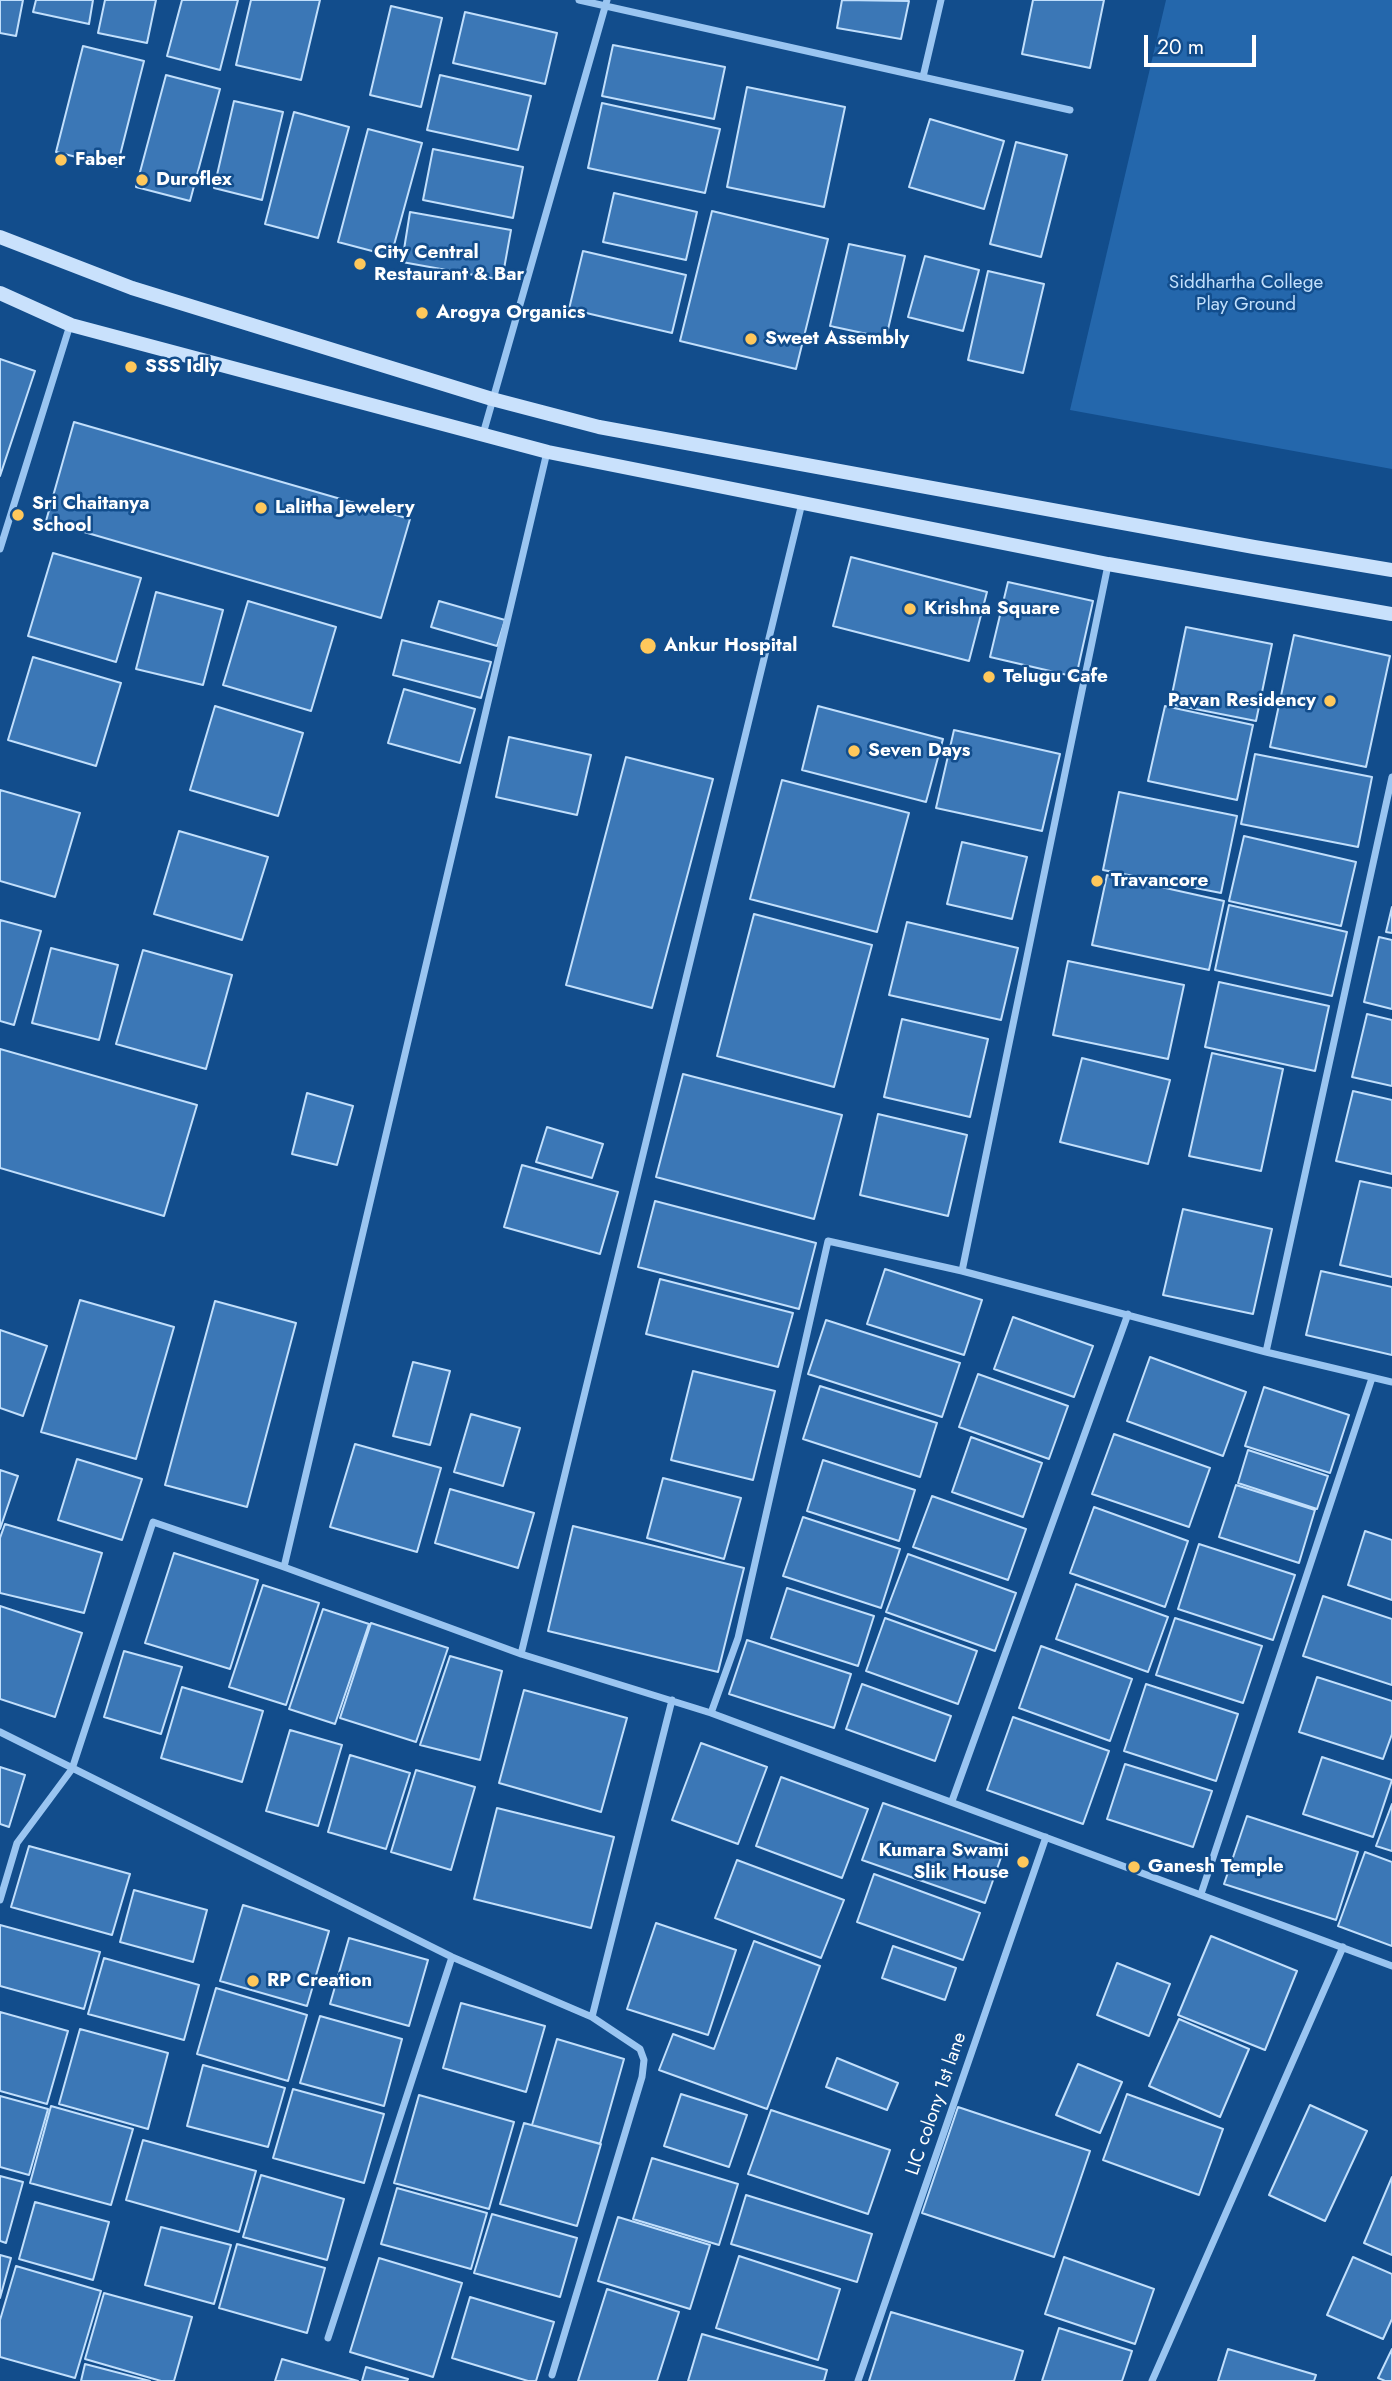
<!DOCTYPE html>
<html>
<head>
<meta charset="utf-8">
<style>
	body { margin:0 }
	#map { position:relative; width:1392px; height:2381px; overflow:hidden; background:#124d8c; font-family:Jost,sans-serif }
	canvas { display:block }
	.scale { position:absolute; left:1144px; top:35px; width:112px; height:32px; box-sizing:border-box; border:4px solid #fff; border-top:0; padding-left:9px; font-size:21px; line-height:24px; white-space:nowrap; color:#fff; -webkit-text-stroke:5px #124d8c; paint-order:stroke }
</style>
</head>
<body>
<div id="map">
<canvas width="1392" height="2381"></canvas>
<div class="scale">20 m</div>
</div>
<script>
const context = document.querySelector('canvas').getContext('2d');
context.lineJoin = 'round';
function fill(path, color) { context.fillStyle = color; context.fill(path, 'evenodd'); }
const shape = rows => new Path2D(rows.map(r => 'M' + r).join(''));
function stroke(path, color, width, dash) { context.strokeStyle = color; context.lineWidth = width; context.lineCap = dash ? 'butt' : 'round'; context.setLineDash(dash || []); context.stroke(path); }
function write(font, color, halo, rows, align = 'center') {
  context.font = font + ' Jost,sans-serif'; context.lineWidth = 5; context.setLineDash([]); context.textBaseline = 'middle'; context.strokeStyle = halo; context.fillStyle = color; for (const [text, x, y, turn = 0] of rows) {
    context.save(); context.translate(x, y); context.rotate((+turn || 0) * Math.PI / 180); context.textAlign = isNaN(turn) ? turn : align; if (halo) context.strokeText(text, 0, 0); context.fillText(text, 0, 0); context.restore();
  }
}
const green = shape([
	[1166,0,1392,0,1392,469,1070,410]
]);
const building = shape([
	[0,0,23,0,16,36,0,33,0,0],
	[36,0,93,0,89,24,33,12,36,0],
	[105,0,156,0,147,43,98,33,105,0],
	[182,0,238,0,220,70,167,56,182,0],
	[251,0,320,0,301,80,236,65,251,0],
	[842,0,909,1,901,39,837,28,842,0],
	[1033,0,1104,0,1090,68,1022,54,1033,0],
	[391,6,442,18,421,107,370,95,391,6],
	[465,12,557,33,545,84,453,63,465,12],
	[613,45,725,67,714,119,602,96,613,45],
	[83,46,144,61,117,167,56,152,83,46],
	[166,75,220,89,190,201,136,187,166,75],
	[440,75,531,96,518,150,427,130,440,75],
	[747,87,845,107,824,207,727,187,747,87],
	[234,101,283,112,262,200,214,188,234,101],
	[602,103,720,129,705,193,588,168,602,103],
	[294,112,349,127,318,238,265,224,294,112],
	[930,119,1004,141,984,209,909,187,930,119],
	[368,129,422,143,391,256,338,242,368,129],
	[1016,142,1067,155,1041,257,990,244,1016,142],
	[433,149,523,167,513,218,423,200,433,149],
	[614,193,697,212,686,260,603,242,614,193],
	[712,211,828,239,796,369,680,341,712,211],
	[410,212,511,230,502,280,402,262,410,212],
	[849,244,905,256,886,338,830,326,849,244],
	[583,251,686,275,672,333,569,309,583,251],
	[925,256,979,270,963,331,908,317,925,256],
	[988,271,1044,284,1023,373,968,360,988,271],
	[0,359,35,371,0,476,0,359],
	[74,422,410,519,381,618,46,521,74,422],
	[53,553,141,578,116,662,28,636,53,553],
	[851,557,987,592,969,661,833,626,851,557],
	[1008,582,1093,601,1076,677,990,657,1008,582],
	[156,592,223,610,203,685,136,669,156,592],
	[248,601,336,627,311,711,223,685,248,601],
	[439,601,505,620,497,646,431,627,439,601],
	[1186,627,1272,644,1256,721,1170,704,1186,627],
	[1294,635,1390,656,1366,767,1270,747,1294,635],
	[402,640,491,662,481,698,393,675,402,640],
	[33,657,121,683,96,766,8,740,33,657],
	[404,689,475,709,460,763,388,743,404,689],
	[215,706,303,733,278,816,190,790,215,706],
	[818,706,943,739,926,802,802,770,818,706],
	[1165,706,1253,725,1237,800,1148,781,1165,706],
	[954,730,1060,754,1042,831,936,808,954,730],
	[509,737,591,755,577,815,496,797,509,737],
	[1255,754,1372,777,1358,847,1241,824,1255,754],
	[626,757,713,779,652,1008,566,985,626,757],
	[782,780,909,813,877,932,750,899,782,780],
	[0,790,80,813,55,897,0,881,0,790],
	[1119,792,1237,816,1221,893,1103,870,1119,792],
	[179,831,268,857,242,940,154,914,179,831],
	[1244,836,1356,862,1341,926,1229,901,1244,836],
	[962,842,1027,857,1012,919,947,904,962,842],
	[1107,875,1224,901,1209,970,1092,945,1107,875],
	[1229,905,1347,932,1332,996,1215,970,1229,905],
	[1392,907,1392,933,1386,932,1392,907],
	[754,914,872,945,834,1087,717,1056,754,914],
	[0,920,41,931,14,1025,0,1021,0,920],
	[907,922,1018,948,1001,1020,889,995,907,922],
	[1379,937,1392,940,1392,1009,1364,1002,1379,937],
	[51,948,118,965,99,1040,32,1023,51,948],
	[143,950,232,975,206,1069,116,1044,143,950],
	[1068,961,1184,985,1168,1059,1053,1035,1068,961],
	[1219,982,1329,1006,1315,1071,1205,1047,1219,982],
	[1367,1014,1392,1020,1392,1086,1352,1077,1367,1014],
	[902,1019,988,1039,970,1117,884,1097,902,1019],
	[0,1049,197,1105,164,1216,0,1168,0,1049],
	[1212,1053,1283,1069,1261,1171,1189,1156,1212,1053],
	[1082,1058,1170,1080,1148,1164,1060,1142,1082,1058],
	[683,1074,842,1115,814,1219,656,1177,683,1074],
	[1353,1091,1392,1100,1392,1174,1336,1161,1353,1091],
	[307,1093,353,1106,337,1165,292,1154,307,1093],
	[878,1114,967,1135,948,1216,860,1195,878,1114],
	[547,1127,603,1144,592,1178,536,1162,547,1127],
	[522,1165,618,1192,600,1254,504,1227,522,1165],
	[1360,1181,1392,1188,1392,1277,1340,1265,1360,1181],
	[655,1201,816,1243,799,1309,638,1267,655,1201],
	[1183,1209,1272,1229,1253,1314,1163,1295,1183,1209],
	[885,1269,982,1300,964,1355,867,1324,885,1269],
	[1321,1271,1392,1287,1392,1355,1306,1335,1321,1271],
	[660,1279,793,1313,778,1367,646,1334,660,1279],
	[80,1300,174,1327,136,1459,41,1432,80,1300],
	[215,1301,296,1323,247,1507,165,1485,215,1301],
	[1013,1317,1093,1346,1074,1397,994,1369,1013,1317],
	[826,1320,960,1363,942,1417,808,1374,826,1320],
	[0,1330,47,1346,23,1416,0,1408,0,1330],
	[1150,1357,1246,1392,1223,1456,1127,1421,1150,1357],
	[413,1362,450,1371,430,1445,393,1436,413,1362],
	[693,1371,775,1391,753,1480,671,1460,693,1371],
	[978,1374,1068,1406,1049,1459,959,1427,978,1374],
	[820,1386,937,1423,920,1477,803,1439,820,1386],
	[1264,1387,1349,1415,1330,1473,1245,1446,1264,1387],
	[471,1414,520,1428,503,1486,454,1472,471,1414],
	[1114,1434,1210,1468,1189,1527,1092,1494,1114,1434],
	[971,1437,1042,1463,1023,1517,952,1492,971,1437],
	[355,1444,441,1468,417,1552,330,1527,355,1444],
	[1248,1450,1328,1476,1317,1509,1238,1483,1248,1450],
	[77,1459,142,1479,122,1540,58,1520,77,1459],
	[823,1460,915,1490,899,1541,807,1511,823,1460],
	[0,1470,18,1476,0,1529,0,1470],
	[663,1478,741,1498,724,1559,647,1538,663,1478],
	[1236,1485,1315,1510,1299,1563,1219,1537,1236,1485],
	[450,1489,534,1513,518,1568,435,1543,450,1489],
	[932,1496,1026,1529,1008,1580,913,1547,932,1496],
	[1094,1507,1188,1541,1165,1607,1070,1573,1094,1507],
	[803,1517,900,1549,881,1608,783,1576,803,1517],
	[5,1524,102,1553,84,1613,0,1593,0,1538,5,1524],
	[573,1526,744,1568,718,1672,548,1631,573,1526],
	[1365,1531,1392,1540,1392,1600,1348,1585,1365,1531],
	[1199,1544,1295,1575,1273,1640,1178,1609,1199,1544],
	[174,1553,258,1580,230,1669,145,1643,174,1553],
	[908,1554,1016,1593,995,1651,886,1612,908,1554],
	[1076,1584,1168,1617,1148,1672,1056,1639,1076,1584],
	[263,1585,319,1603,286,1705,229,1687,263,1585],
	[787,1588,874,1616,858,1666,771,1638,787,1588],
	[1323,1596,1392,1619,1392,1685,1303,1656,1323,1596],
	[0,1606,82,1633,55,1717,0,1699,0,1606],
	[323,1609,369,1624,335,1724,289,1709,323,1609],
	[885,1618,977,1651,958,1704,866,1671,885,1618],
	[1175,1618,1262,1646,1243,1703,1156,1675,1175,1618],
	[371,1623,448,1648,416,1742,340,1718,371,1623],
	[747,1640,851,1674,834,1728,729,1694,747,1640],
	[1041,1646,1132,1679,1110,1741,1019,1708,1041,1646],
	[124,1651,182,1667,161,1734,104,1717,124,1651],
	[450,1656,502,1671,480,1760,420,1745,450,1656],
	[1317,1677,1392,1701,1392,1734,1383,1759,1299,1732,1317,1677],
	[862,1684,951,1716,935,1761,846,1729,862,1684],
	[1146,1684,1238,1714,1216,1781,1124,1751,1146,1684],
	[182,1687,263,1711,242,1782,161,1758,182,1687],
	[524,1690,627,1718,601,1812,499,1783,524,1690],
	[1013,1717,1109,1751,1083,1824,987,1790,1013,1717],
	[290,1730,342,1745,318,1826,266,1811,290,1730],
	[701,1743,767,1767,738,1844,672,1820,701,1743],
	[350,1755,410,1773,386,1849,328,1832,350,1755],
	[1322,1757,1392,1780,1373,1837,1303,1814,1322,1757],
	[1125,1764,1212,1791,1193,1847,1107,1819,1125,1764],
	[0,1767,25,1775,9,1827,0,1824,0,1767],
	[416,1770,475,1787,451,1870,391,1852,416,1770],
	[781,1777,868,1809,842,1878,756,1846,781,1777],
	[883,1803,1005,1846,985,1903,862,1860,883,1803],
	[1392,1804,1392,1851,1376,1846,1392,1804],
	[497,1808,614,1837,591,1928,474,1899,497,1808],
	[1247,1816,1358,1852,1336,1920,1224,1884,1247,1816],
	[29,1846,130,1874,112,1935,11,1907,29,1846],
	[1365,1852,1392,1862,1392,1946,1338,1926,1365,1852],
	[737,1860,844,1900,821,1958,715,1918,737,1860],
	[874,1874,980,1913,963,1960,857,1922,874,1874],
	[134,1890,207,1910,193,1962,120,1942,134,1890],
	[243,1905,329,1931,307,2006,220,1981,243,1905],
	[656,1923,736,1950,708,2035,627,2009,656,1923],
	[0,1925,100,1952,84,2009,0,1986,0,1925],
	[1211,1936,1297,1971,1265,2050,1178,2015,1211,1936],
	[349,1938,428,1960,409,2026,330,2004,349,1938],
	[754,1941,820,1966,767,2109,659,2070,673,2034,714,2049,754,1941],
	[893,1946,956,1968,945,2000,882,1978,893,1946],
	[104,1958,199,1985,184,2040,88,2014,104,1958],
	[1117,1963,1170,1984,1149,2036,1097,2015,1117,1963],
	[216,1988,307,2015,288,2081,197,2054,216,1988],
	[461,2003,545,2026,526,2092,443,2068,461,2003],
	[0,2012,68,2031,47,2104,0,2091,0,2012],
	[320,2016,402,2039,384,2106,300,2083,320,2016],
	[1179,2019,1249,2049,1220,2117,1149,2086,1179,2019],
	[80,2029,168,2053,148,2129,59,2104,80,2029],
	[557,2039,624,2059,600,2144,532,2125,557,2039],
	[837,2058,898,2083,887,2110,826,2087,837,2058],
	[1078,2064,1122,2082,1100,2133,1056,2115,1078,2064],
	[203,2065,285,2088,268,2147,187,2126,203,2065],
	[293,2089,384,2114,364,2183,273,2158,293,2089],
	[681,2094,747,2115,729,2167,664,2146,681,2094],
	[1127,2094,1223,2129,1199,2195,1103,2160,1127,2094],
	[419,2095,514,2122,489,2209,394,2183,419,2095],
	[0,2096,48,2109,29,2175,0,2167,0,2096],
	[1310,2105,1367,2131,1325,2221,1269,2195,1310,2105],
	[51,2106,133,2129,111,2205,30,2183,51,2106],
	[958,2107,1090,2151,1054,2257,922,2213,958,2107],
	[771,2110,890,2150,868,2214,748,2174,771,2110],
	[524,2123,601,2144,577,2226,500,2204,524,2123],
	[143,2140,256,2171,239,2232,126,2200,143,2140],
	[652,2158,738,2184,719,2245,633,2219,652,2158],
	[261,2175,344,2199,327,2260,243,2237,261,2175],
	[0,2176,23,2182,6,2243,0,2241,0,2176],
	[1392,2177,1392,2255,1364,2243,1392,2177],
	[397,2188,487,2213,471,2269,381,2244,397,2188],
	[746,2195,872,2234,857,2282,731,2244,746,2195],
	[35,2202,109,2222,93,2280,19,2259,35,2202],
	[492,2214,577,2238,560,2297,474,2273,492,2214],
	[618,2217,710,2245,690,2309,598,2281,618,2217],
	[161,2227,231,2245,214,2304,145,2285,161,2227],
	[237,2244,325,2268,307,2333,219,2308,237,2244],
	[0,2255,11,2258,0,2298,0,2255],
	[739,2256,840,2289,818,2360,716,2328,739,2256],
	[1064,2257,1154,2289,1135,2344,1045,2314,1064,2257],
	[1353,2257,1392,2274,1392,2319,1383,2339,1327,2315,1353,2257],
	[379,2258,462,2283,433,2377,350,2352,379,2258],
	[16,2266,101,2291,75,2378,0,2357,0,2320,16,2266],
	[607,2289,679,2312,657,2381,578,2381,607,2289],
	[104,2293,192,2317,174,2381,161,2381,85,2359,104,2293],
	[470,2297,554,2322,536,2381,528,2381,452,2358,470,2297],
	[891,2312,1023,2351,1014,2381,869,2381,891,2312],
	[1059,2328,1132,2351,1122,2381,1042,2381,1059,2328],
	[702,2334,827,2370,824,2381,688,2381,702,2334],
	[1228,2349,1316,2375,1314,2381,1218,2381,1228,2349],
	[1392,2349,1392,2381,1385,2381,1378,2378,1392,2349],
	[282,2359,358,2381,275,2381,282,2359],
	[85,2364,150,2381,81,2381,85,2364],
	[366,2367,408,2379,407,2381,362,2381,366,2367]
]);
const street = shape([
	[579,0,1070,110],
	[923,77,941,0],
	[483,434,607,0],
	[0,549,70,325],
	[1108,565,962,1271,1266,1352,1392,1382],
	[1266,1352,1392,777],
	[284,1567,547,452],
	[521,1654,802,503],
	[711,1713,738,1638,828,1241,962,1271],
	[0,1732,452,1957,592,2017,640,2049,644,2060,642,2077,552,2375],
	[952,1801,1128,1314],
	[1201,1894,1372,1378],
	[0,1900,17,1843,72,1769,153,1522,284,1567,521,1654,711,1713,1392,1966],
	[592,2017,672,1700],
	[328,2338,452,1957],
	[858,2381,1046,1837],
	[1152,2381,1343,1947]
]);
const secondary = shape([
	[0,237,132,288,492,399,599,427,1254,547,1392,570],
	[0,293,71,325,548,452,1108,564,1392,614]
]);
const markers = [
	[61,160,7,"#ffc85b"],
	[142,180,7,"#ffc85b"],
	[360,264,7,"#ffc85b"],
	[422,313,7,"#ffc85b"],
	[751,339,7,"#ffc85b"],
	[131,367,7,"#ffc85b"],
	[261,508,7,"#ffc85b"],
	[18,515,7,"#ffc85b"],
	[910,609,7,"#ffc85b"],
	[648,646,9,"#ffc85b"],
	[989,677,7,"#ffc85b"],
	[1330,701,7,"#ffc85b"],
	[854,751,7,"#ffc85b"],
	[1097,881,7,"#ffc85b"],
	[1023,1862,7,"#ffc85b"],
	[1134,1867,7,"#ffc85b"],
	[253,1981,7,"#ffc85b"]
];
const poiNames = [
	["Faber",75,160],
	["Duroflex",156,180],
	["City Central",374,253],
	["Restaurant & Bar",374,275],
	["Arogya Organics",436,313],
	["Sweet Assembly",765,339],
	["SSS Idly",145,367],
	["Sri Chaitanya",32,504],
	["School",32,526],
	["Lalitha Jewelery",275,508],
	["Krishna Square",924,609],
	["Ankur Hospital",664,646],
	["Telugu Cafe",1003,677],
	["Pavan Residency",1316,701,"right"],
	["Seven Days",868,751],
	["Travancore",1111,881],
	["Kumara Swami",1009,1851,"right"],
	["Slik House",1009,1873,"right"],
	["Ganesh Temple",1148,1867],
	["RP Creation",267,1981]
];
const parkNames = [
	["Siddhartha College",1246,283],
	["Play Ground",1246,305]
];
const streetNames = [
	["LIC colony 1st lane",937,2104,-71]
];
fill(green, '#2467ac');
fill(building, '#3b77b6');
stroke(building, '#c1dffc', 2);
stroke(street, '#9ac5f1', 7);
stroke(secondary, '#c9e1fc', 14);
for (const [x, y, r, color] of markers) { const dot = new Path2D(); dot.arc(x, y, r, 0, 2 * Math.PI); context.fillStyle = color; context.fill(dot); stroke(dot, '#124d8c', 2.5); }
write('bold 19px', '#fff', '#124d8c', poiNames, 'left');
write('19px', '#c1dffc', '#124d8c', parkNames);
write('19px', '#fff', '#124d8c', streetNames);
</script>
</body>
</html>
